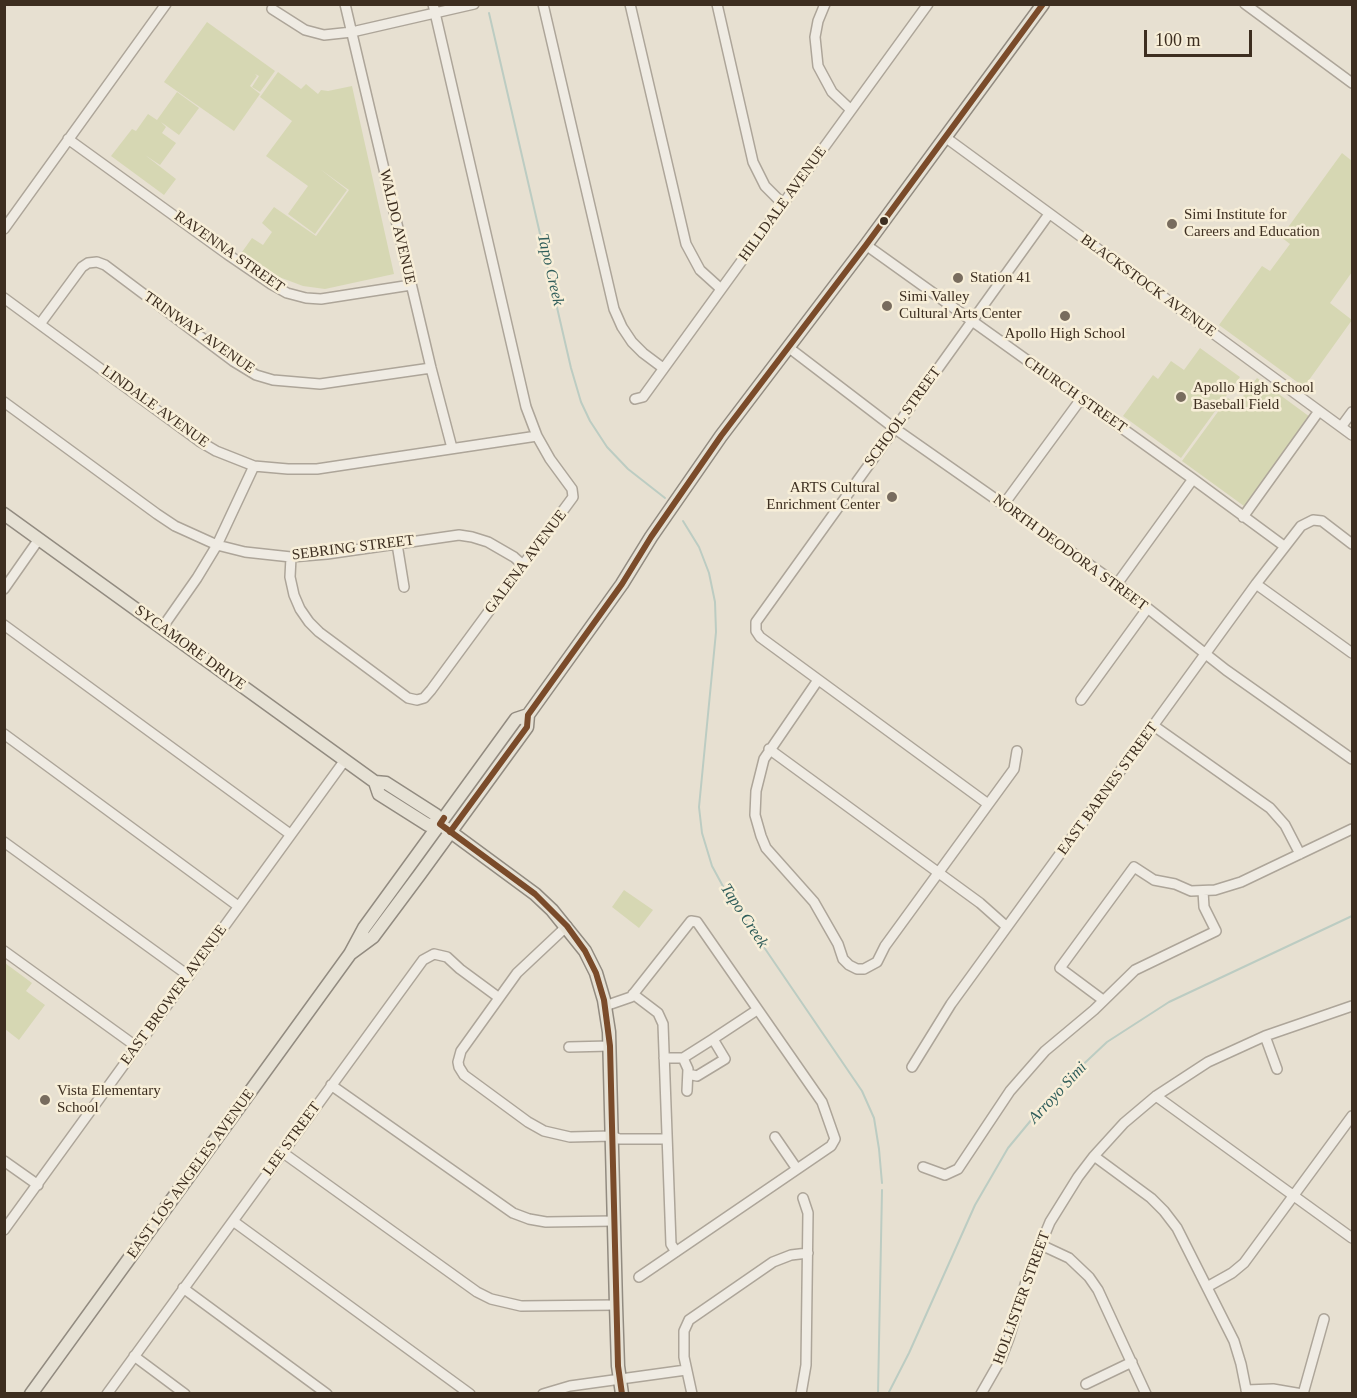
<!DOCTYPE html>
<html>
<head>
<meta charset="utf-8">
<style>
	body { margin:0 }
	#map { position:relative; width:1357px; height:1398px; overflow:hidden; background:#e7e0d1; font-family:Georgia,serif }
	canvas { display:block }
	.frame { position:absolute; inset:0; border:6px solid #3d2e20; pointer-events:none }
	.scale { position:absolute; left:1144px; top:30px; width:108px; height:27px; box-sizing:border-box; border:3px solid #3d2e20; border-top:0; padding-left:8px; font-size:18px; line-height:21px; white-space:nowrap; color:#3d2e20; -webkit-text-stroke:4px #f7eed8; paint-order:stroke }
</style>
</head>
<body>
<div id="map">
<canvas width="1357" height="1398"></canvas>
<div class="frame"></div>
<div class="scale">100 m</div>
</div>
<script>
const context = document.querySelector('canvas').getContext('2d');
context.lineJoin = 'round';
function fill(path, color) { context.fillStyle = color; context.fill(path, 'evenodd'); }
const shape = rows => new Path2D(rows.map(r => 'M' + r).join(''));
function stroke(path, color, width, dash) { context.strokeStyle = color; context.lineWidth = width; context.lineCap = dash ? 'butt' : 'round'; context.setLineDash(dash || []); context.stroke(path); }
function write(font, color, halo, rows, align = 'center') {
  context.font = font + ' Georgia,serif'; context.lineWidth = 5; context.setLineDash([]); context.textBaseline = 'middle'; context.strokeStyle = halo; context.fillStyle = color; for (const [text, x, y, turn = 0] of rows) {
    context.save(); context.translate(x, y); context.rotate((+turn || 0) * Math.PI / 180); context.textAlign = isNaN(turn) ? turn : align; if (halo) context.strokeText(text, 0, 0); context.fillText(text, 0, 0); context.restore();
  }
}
const green = shape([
	[207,22,275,71,260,92,252,87,259,76,255,74,257,76,250,86,260,94,234,131,164,82],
	[278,72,301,89,306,84,318,94,321,90,328,91,352,86,394,274,325,289,303,286,279,277,242,252,252,238,263,245,272,232,262,223,274,207,316,236,349,190,320,169,347,190,315,234,288,214,308,186,266,156,292,121,260,97],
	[177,92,199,108,179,135,161,122,166,127,162,133,176,143,160,165,145,155,176,179,164,195,111,156,132,129,136,131,148,114,157,120],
	[1342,153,1352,161,1352,272,1330,303,1352,320,1304,387,1219,325,1262,266,1270,271,1290,244,1281,237],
	[1200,348,1240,377,1181,458,1123,416,1153,375,1158,379,1171,361,1184,370],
	[1257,378,1310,417,1244,506,1182,461,1228,398,1237,404],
	[624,890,653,910,639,928,612,907],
	[5,963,32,983,26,991,45,1005,19,1040,5,1029]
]);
const stream = shape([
	[489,13,571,368,581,402,590,421,607,447,628,469,665,498],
	[683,521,699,547,709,573,715,602,716,632,699,807,702,833,712,866,725,890,862,1091,874,1118,879,1149,882,1183],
	[878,1394,882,1190],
	[888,1394,909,1353,975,1205,1008,1148,1056,1090,1107,1042,1169,1002,1352,916]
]);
const minor = shape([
	[345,4,431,368,452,448],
	[543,4,614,309,622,327,632,342,643,353,663,368],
	[630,4,686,244,700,270,721,289],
	[717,4,753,162,765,186,783,204],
	[825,4,818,21,815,37,818,66,832,92,851,110],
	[1245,4,1352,83],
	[272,9,305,30,324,35,352,32,474,4],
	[945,137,1352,435],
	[68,139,227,254,271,284,287,293,306,298,321,299,411,285],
	[4,229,166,4],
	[866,245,1193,479,1284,546],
	[4,298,199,441,216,451,254,466,288,469,317,469,537,436],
	[40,324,82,267,88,263,97,262,105,265,233,361,256,375,273,380,320,384,431,368],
	[788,347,894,428,1117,584,1226,670,1352,759],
	[635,399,643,397,928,4],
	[4,402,157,514,175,526,217,545,245,552,291,557,327,554,459,535,472,537,488,542,514,557,523,565],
	[1341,427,1352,412],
	[1004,504,1081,399],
	[1243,517,1319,411],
	[397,544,404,587],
	[291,557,290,577,294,595,300,609,309,622,319,632,408,698,417,700,424,698,431,690,573,497,572,489,550,459,537,436,526,407,433,4],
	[1117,584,1193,479],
	[1256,584,1352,653],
	[4,589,39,539],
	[4,625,290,834],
	[162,628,197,578,217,545,254,466],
	[818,680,764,759,756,791,755,815,761,836,766,848,814,902,838,944,843,959,849,965,857,969,864,969,877,962,885,946,1014,769,1017,751],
	[1081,700,1147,609],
	[1154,726,1270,808,1285,825,1300,854],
	[4,734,238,906],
	[769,749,980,903,1007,927],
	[988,804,760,637,756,631,756,622,1049,214],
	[4,842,189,976],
	[567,926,517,973,461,1051,458,1062,459,1067,464,1075,528,1122,544,1131,570,1137,612,1136,619,1139,667,1139],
	[4,951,137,1047],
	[633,994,658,1013,663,1024,671,1244,676,1252],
	[1103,1000,1060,968,1134,867,1154,880,1175,884,1191,891,1215,890,1241,882,1352,829],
	[605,1006,631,997,691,921,697,922,822,1102,835,1139,831,1146,639,1277],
	[1265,1036,1277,1069],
	[713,1039,757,1010],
	[569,1047,610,1046],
	[664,1058,683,1058,688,1069,687,1091],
	[683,1058,713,1039,725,1059,697,1076,688,1074],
	[912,1067,951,1004,1256,584,1301,526,1313,520,1322,521,1352,544],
	[331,1085,513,1213,529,1219,546,1222,614,1221],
	[1156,1096,1352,1238],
	[775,1137,797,1169],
	[282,1152,477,1292,491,1299,521,1306,616,1305],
	[1094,1156,1151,1198,1164,1211,1177,1228,1234,1341,1241,1364,1247,1394],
	[4,1161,38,1185],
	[923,1167,945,1175,958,1169,1010,1091,1045,1051,1094,1010,1135,970,1216,931,1204,907,1203,891],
	[233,1221,470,1394],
	[4,1230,345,760],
	[1039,1244,1069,1258,1089,1277,1098,1290,1146,1394],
	[1207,1287,1232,1273,1244,1263,1352,1116],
	[183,1288,327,1394],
	[134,1356,185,1394],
	[1086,1384,1132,1362],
	[1246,1390,1273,1389,1302,1394],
	[107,1394,423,960,434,954,447,957,460,969,498,997],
	[543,1394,570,1386,686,1370],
	[692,1394,684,1357,684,1331,689,1320,773,1262,791,1255,808,1253],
	[801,1394,806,1365,808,1213,803,1198],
	[981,1394,1001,1359,1009,1338,1028,1275,1050,1222,1078,1177,1094,1156,1124,1123,1156,1096,1208,1062,1265,1036,1352,1006],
	[1303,1394,1324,1319]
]);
const major = shape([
	[4,514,375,782,386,783,436,815,440,824,535,894,552,910,585,951,596,973,604,1000,609,1032,616,1305,618,1366,622,1394],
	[375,782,379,794,428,825,440,824],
	[350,954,373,937,420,874,527,727,528,715,622,584,651,537,721,436,866,245,1043,4],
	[31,1394,350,954,364,928,516,719,528,715]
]);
const bus1 = shape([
	[444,818,440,824,535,894,567,926,585,951,596,973,604,1000,610,1046,618,1366,622,1394],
	[450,832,527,727,528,715,622,584,651,537,721,436,866,245,1043,4]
]);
const markers = [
	[884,221,5,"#3d2e20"],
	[1172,224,6,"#786c5e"],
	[958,278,6,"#786c5e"],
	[887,306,6,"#786c5e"],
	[1065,316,6,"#786c5e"],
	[1181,397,6,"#786c5e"],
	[892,497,6,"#786c5e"],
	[45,1100,6,"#786c5e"]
];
const streetNames = [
	["HILLDALE AVENUE",783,204,-54],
	["WALDO AVENUE",397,227,77],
	["RAVENNA STREET",229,252,35],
	["BLACKSTOCK AVENUE",1148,286,36],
	["TRINWAY AVENUE",199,333,35],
	["CHURCH STREET",1075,395,35],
	["LINDALE AVENUE",155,407,36],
	["SCHOOL STREET",903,417,-54],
	["SEBRING STREET",353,548,-7],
	["NORTH DEODORA STREET",1070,553,36],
	["GALENA AVENUE",526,562,-53],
	["SYCAMORE DRIVE",190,648,36],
	["EAST BARNES STREET",1108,789,-54],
	["EAST BROWER AVENUE",174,995,-54],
	["LEE STREET",292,1139,-54],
	["EAST LOS ANGELES AVENUE",191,1174,-54],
	["HOLLISTER STREET",1022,1298,-70]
];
const poiNames = [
	["Simi Institute for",1184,215],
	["Careers and Education",1184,232],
	["Station 41",970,278],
	["Simi Valley",899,297],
	["Cultural Arts Center",899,314],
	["Apollo High School",1065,334,"center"],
	["Apollo High School",1193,388],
	["Baseball Field",1193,405],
	["ARTS Cultural",880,488,"right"],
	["Enrichment Center",880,505,"right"],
	["Vista Elementary",57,1091],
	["School",57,1108]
];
const waterNames = [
	["Tapo Creek",550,270,77],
	["Tapo Creek",744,916,57],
	["Arroyo Simi",1058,1093,-47]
];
fill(green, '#d6d7b3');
stroke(stream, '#bcccc2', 2);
stroke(minor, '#ada599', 12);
stroke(major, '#928b80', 15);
stroke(minor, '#efebe3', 9);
stroke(major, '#e6e1d4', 12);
stroke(bus1, '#7a4b2a', 6);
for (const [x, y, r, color] of markers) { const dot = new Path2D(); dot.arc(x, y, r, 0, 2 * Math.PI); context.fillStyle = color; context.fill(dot); stroke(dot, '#f7eed8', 2); }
write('15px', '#3d2e20', '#f7eed8', streetNames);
write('15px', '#3d2e20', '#f7eed8', poiNames, 'left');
write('italic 16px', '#2f5d5a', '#f7eed8', waterNames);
</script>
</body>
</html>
